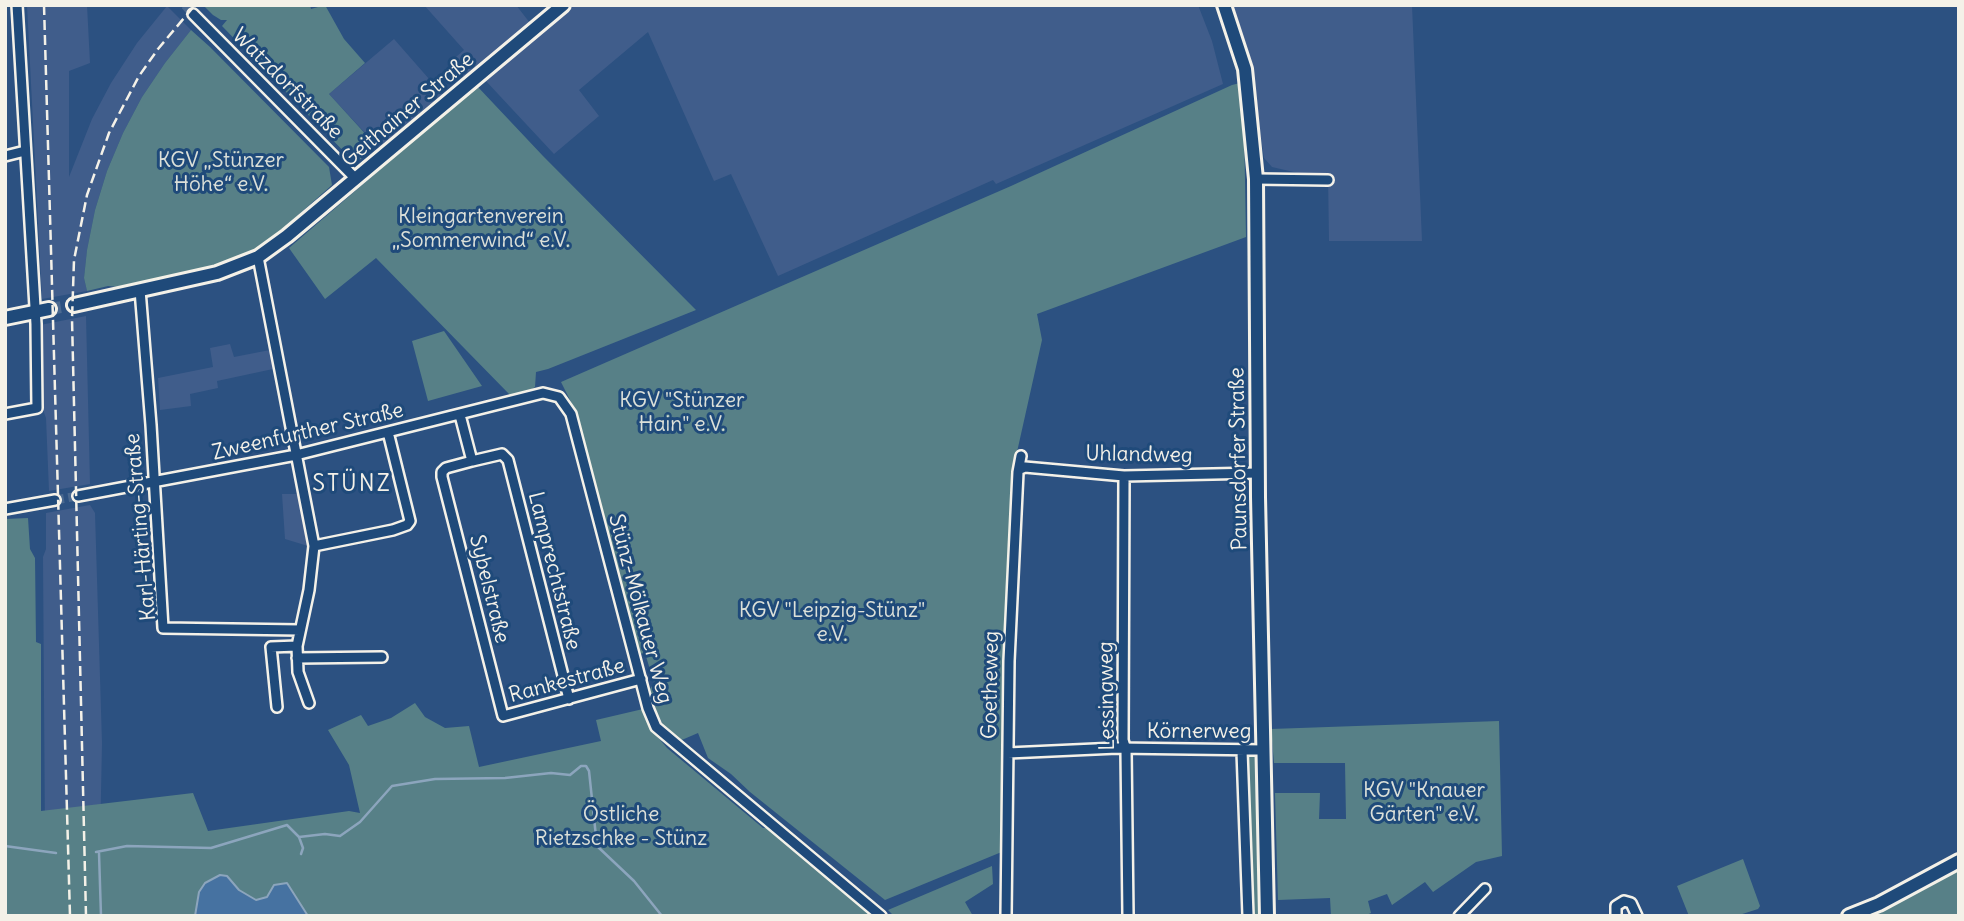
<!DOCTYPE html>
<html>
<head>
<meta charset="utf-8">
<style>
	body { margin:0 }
	#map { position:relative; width:1964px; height:921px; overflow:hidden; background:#2c5181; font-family:Delius,sans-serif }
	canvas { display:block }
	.frame { position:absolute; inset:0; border:7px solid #f4f1e8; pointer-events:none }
</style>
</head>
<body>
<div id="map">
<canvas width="1964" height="921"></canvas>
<div class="frame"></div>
</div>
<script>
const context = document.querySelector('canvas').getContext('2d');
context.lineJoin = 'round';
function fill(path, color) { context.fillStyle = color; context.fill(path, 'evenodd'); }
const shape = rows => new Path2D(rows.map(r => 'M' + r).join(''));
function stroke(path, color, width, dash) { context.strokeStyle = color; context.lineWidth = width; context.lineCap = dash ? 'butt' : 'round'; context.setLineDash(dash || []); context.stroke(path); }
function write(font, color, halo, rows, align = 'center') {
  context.font = font + ' Delius,sans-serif'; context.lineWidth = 6; context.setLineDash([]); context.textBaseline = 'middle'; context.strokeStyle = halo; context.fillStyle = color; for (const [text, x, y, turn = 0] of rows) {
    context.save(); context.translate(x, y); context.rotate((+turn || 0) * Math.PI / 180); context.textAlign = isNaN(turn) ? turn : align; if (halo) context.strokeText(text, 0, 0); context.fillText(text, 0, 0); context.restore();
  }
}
const built = shape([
	[27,5,87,5,90,63,69,71,69,177,92,119,111,83,137,43,167,6,191,30,165,63,142,97,123,133,107,171,95,210,87,250,84,278,87,291,42,299],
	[424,5,516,5,530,23,465,78,450,62,464,50],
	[575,5,1198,5,1212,41,1223,84,996,184,993,180,778,276,731,174,714,181,648,32,579,90,599,116,554,154,485,80],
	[1231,5,1412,5,1422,241,1329,241,1328,174,1298,173,1272,167,1264,158,1249,56],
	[394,39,444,96,380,149,329,94],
	[86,316,90,484,49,491,46,418,42,407,40,325],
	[230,344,234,357,270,350,273,369,217,381,218,388,190,394,191,406,160,410,158,378,213,367,210,348],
	[282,494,300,494,308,546,285,539],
	[90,505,95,513,102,743,100,844,45,837,43,557,46,549,46,513]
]);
const green = shape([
	[203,5,310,5,311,9,325,5,344,39,365,63,329,94,370,139,366,143,372,150,357,162,353,161,222,26,227,20,221,20,213,15],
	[191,30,210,47,329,167,332,185,271,239,249,253,212,266,119,287,108,286,87,291,84,278,87,250,95,210,107,171,123,133,142,97,165,63],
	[1240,83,1244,124,1246,237,1037,314,1042,340,1017,452,1008,658,1004,660,1004,851,885,900,750,792,731,774,708,758,698,733,677,742,663,725,655,708,650,689,654,683,645,653,640,654,576,412,561,382,1011,186,1232,85],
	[477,86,543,156,696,310,548,369,536,372,535,387,529,391,510,395,376,258,325,299,289,248],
	[444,331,482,386,428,401,412,341],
	[28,518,30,549,35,558,36,642,41,644,41,811,193,793,208,831,349,811,360,813,349,765,328,730,361,715,368,726,391,718,415,703,425,717,445,728,469,726,479,767,601,741,596,720,643,709,651,729,667,748,763,828,767,828,874,916,5,916,5,519],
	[1499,721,1502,856,1476,862,1433,892,1425,882,1392,905,1387,894,1368,901,1371,913,1364,916,1331,916,1330,898,1278,900,1275,793,1320,793,1319,819,1346,819,1345,763,1274,763,1271,729],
	[1264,750,1267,916,1248,916,1242,751],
	[1743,859,1760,906,1758,909,1736,916,1689,916,1677,886],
	[992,866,993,884,965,902,973,916,894,916,888,910],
	[1959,866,1959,916,1862,916]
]);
const water = shape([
	[220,875,227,876,239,890,256,900,267,897,274,885,287,883,308,916,195,916,199,892,205,883,220,875]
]);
const stream = shape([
	[299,837,303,848,301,854],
	[5,846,56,853],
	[96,852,127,846,211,848,287,825,299,837,325,834,340,836,360,822,392,786,435,779,505,778,551,773,570,775,581,766,586,766,589,771,597,846,634,881,662,916],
	[99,853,101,916]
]);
const streetTunnel = shape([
	[185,5,193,14],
	[55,500,78,496]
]);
const secondaryTunnel = shape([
	[49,309,74,305]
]);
const street = shape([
	[193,14,356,179],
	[5,156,25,151],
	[1256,179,1328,180],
	[258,257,314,546,309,590,297,646,298,672,309,703],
	[140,290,151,425,163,628,300,630],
	[5,414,37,408,36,324,17,5],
	[460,415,472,461,446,468,442,472,442,477,503,716,641,679],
	[472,461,502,454,508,460,569,699],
	[1020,469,1025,467,1124,476,1257,473],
	[1124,476,1123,740,1126,750,1128,916],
	[78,496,296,455,543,393,559,397,571,414,648,708,656,727,881,916],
	[5,509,55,500],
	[314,546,393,530,407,525,410,521,388,432],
	[297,658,382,657],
	[277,707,271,647,297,646],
	[1242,751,1248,916],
	[1008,753,1117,748,1264,750],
	[1006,916,1009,661,1018,472,1021,456],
	[1459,916,1485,889],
	[1616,916,1616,906,1624,901,1631,903,1637,916]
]);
const secondary = shape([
	[1224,5,1245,69,1256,179,1258,497,1267,916],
	[74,305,217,273,258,257,287,236,563,5],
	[5,318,49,309],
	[1849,916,1879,904,1959,861]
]);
const rail = shape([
	[44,5,70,916],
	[86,916,72,319,74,260,87,195,109,133,139,76,158,49,195,5]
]);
const streetNames = [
	["Watzdorfstraße",287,84,45],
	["Geithainer Straße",408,110,-40],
	["Zweenfurther Straße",308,432,-13],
	["Uhlandweg",1139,455,1],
	["Paunsdorfer Straße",1239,459,-91],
	["Karl-Härting-Straße",141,527,-95],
	["Lamprechtstraße",554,571,76],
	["Sybelstraße",489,589,76],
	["Stünz-Mölkauer Weg",640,609,75],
	["Rankestraße",567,681,-15],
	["Goetheweg",991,685,-89],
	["Lessingweg",1107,696,-91],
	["Körnerweg",1199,732]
];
const parkNames = [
	["KGV „Stünzer",221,161],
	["Höhe“ e.V.",221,185],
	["Kleingartenverein",481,217],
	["„Sommerwind“ e.V.",481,241],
	["KGV \"Stünzer",682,401],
	["Hain\" e.V.",682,425],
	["KGV \"Leipzig-Stünz\"",832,611],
	["e.V.",832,635],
	["KGV \"Knauer",1424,791],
	["Gärten\" e.V.",1424,815],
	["Östliche",621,815],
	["Rietzschke - Stünz",621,839]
];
const neighbourhoodNames = [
	["STÜNZ",352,484]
];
fill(built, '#405d8b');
fill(green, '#578087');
fill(water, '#4672a1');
stroke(water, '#8ca5bd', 2);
stroke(stream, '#8ca5bd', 2.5);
stroke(streetTunnel, '#4a6990', 9, [9, 4.5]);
stroke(secondaryTunnel, '#4a6990', 12, [12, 6]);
stroke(street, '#f4f1e8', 14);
stroke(secondary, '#f4f1e8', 18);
stroke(street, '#1f4a7a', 9);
stroke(secondary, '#1f4a7a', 12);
stroke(rail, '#f4f1e8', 2.5, [10, 5]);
write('21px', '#f4f1e8', '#1f4a7a', streetNames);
write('21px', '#dce0d9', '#1f4a7a', parkNames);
context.letterSpacing = '2px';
write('23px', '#f4f1e8', '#1f4a7a', neighbourhoodNames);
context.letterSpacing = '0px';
</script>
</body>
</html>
